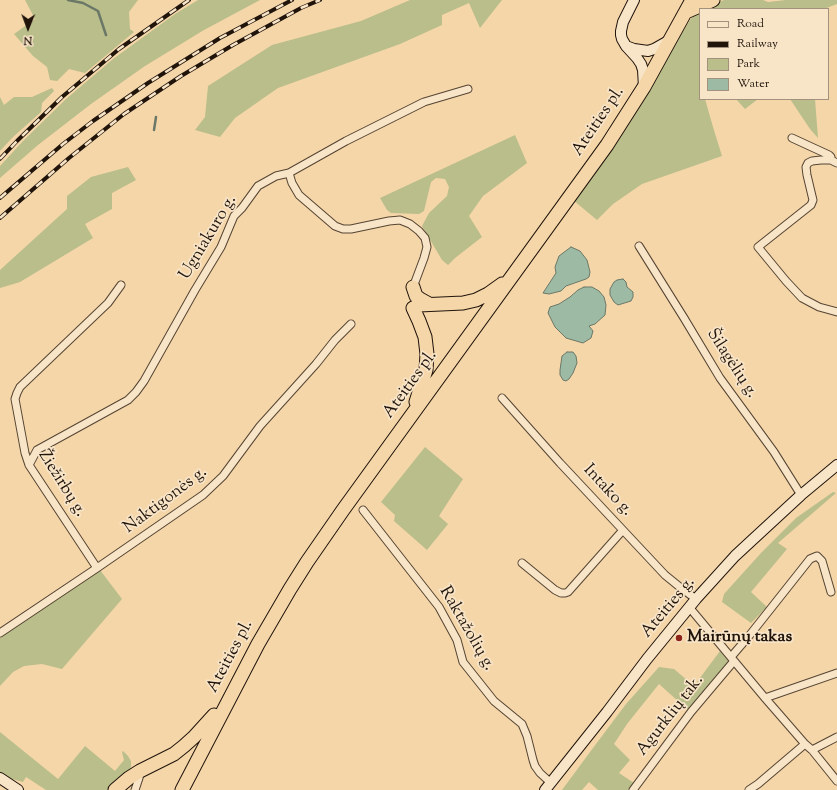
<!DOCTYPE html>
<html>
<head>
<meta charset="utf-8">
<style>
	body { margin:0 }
	#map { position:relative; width:837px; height:790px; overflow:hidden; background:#f5d6a9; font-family:"Sorts Mill Goudy",serif }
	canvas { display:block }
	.legend { position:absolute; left:699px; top:8px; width:130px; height:92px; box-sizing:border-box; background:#f8e4c7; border:1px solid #a2917c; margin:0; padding:5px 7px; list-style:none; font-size:12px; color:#20140b }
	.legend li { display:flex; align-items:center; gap:8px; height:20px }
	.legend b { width:20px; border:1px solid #a2917c }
	.north { position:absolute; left:8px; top:8px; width:40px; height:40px; -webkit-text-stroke:3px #f8e4c7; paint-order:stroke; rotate:181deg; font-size:11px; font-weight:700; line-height:16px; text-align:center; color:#20140b }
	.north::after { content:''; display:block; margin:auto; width:14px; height:18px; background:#20140b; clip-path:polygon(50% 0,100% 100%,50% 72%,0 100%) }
</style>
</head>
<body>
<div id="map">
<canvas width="837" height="790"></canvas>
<ul class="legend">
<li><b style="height:5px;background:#f8e4c7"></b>Road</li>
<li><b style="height:5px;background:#20140b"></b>Railway</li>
<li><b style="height:11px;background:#b9be8a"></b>Park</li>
<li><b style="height:11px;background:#9dbaa4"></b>Water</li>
</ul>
<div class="north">N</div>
</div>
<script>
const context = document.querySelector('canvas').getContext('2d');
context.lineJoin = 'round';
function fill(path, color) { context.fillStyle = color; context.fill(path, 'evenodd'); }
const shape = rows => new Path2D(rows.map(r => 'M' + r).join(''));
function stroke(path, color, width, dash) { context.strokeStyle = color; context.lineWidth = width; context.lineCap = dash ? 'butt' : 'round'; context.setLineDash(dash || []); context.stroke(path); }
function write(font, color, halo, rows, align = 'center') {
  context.font = font + ' "Sorts Mill Goudy",serif'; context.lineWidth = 3.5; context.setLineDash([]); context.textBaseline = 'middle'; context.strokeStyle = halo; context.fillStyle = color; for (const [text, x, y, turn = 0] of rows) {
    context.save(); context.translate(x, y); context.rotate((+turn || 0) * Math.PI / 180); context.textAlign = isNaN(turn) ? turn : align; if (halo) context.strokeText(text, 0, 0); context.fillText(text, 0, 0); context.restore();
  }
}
const green = shape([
	[25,0,138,0,129,12,130,29,134,32,85,73,69,69,57,81,50,80,47,67,33,56,14,34,35,19],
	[198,0,260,0,204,30,145,66,91,104,38,145,0,178,0,166,23,141,66,99,113,59,175,14],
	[410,0,502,0,480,28,469,3,442,15,442,25,400,44,278,88,235,118,220,137,195,130,205,117,208,86,272,45,361,21],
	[724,0,763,0,768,2,786,0,837,0,837,4,824,9,703,9],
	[700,10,700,99,705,99,713,127,722,156,642,184,613,204,597,220,573,200,609,152,690,20,697,12],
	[52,88,54,91,42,103,41,112,13,137,0,151,0,97,4,105,14,97,32,97],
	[736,99,758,99,745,109],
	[790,99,815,99,818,138,810,129],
	[515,135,527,163,483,196,469,216,482,237,455,258,448,265,442,260,422,226,429,213,447,196,449,187,445,179,436,178,431,182,424,211,419,214,391,213,387,210,380,198],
	[128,167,136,180,112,193,112,209,85,224,93,238,20,282,0,288,0,270,67,209,67,196,91,177],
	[425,447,463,479,439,516,448,524,427,550,394,521,395,515,381,502],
	[833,492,836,493,778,543,787,549,751,592,767,607,751,623,722,602,724,594,761,553,796,518],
	[100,570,122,599,62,669,42,664,24,666,13,672,0,686,0,637],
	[720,651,730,663,689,711,659,684,627,724,614,744,630,760,619,773,637,785,633,790,598,790,589,782,582,790,562,790,593,748,626,704,659,667,674,669,694,686],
	[0,732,58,779,85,746,115,771,124,760,122,752,123,751,128,756,131,761,131,766,130,771,111,790,46,790,26,777,23,782,8,778,0,772]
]);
const water = shape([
	[571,247,580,251,587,260,590,272,589,277,586,279,566,286,561,291,549,294,543,293,556,273,555,267,559,256,571,247],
	[623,279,626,282,627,287,633,292,633,297,631,301,618,305,614,302,610,295,610,289,614,282,617,280,623,279],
	[584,287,592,287,599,291,604,297,606,305,605,315,595,324,589,326,593,331,591,338,583,343,566,338,555,327,548,313,550,307,559,304,570,297,578,290,584,287],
	[567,352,573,352,576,356,577,363,573,373,569,379,566,381,563,380,560,375,560,370,562,356,567,352]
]);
const stream = shape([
	[68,0,83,3,98,11,106,35],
	[154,130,156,117]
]);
const street = shape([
	[792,138,829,155,831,157,831,160,837,163],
	[831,160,821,160,812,161,808,163,806,167,807,175,812,196,813,200,811,205,758,247,786,281,802,298,819,307,837,312],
	[289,173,292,183,299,195,335,226,343,229,351,229,389,221,400,220,410,224,419,231,425,238,427,247,424,258,415,282,413,289],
	[639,246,684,318,720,378,774,452,801,495],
	[502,398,560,463,665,575,681,588,696,599],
	[29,465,37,450,128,400,136,392,144,381,195,290,221,247,234,216,242,208,258,186,276,176,289,173,346,141,424,102,468,89],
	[363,510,439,607,457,640,463,662,494,701,522,724,527,736,533,760,535,766,540,773,551,783],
	[522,563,555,590,561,593,565,593,568,592,623,530],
	[97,568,29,465,25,453,15,399,17,393,20,387,108,303,121,285],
	[689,607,765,698,805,744,812,750,837,781],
	[0,633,97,568,203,495,223,476,260,426,316,364,335,340,351,324],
	[731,657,749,636,810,559,817,556,822,561,831,592],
	[765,698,837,673],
	[812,750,837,737],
	[135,790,139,778,140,771],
	[633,790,691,712,734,661],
	[749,790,758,784,805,744]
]);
const secondary = shape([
	[634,0,623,22,621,31,621,35,622,39,626,46,637,58,641,64,643,70,644,87],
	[626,46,634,49,648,51,654,49,670,40],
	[0,778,18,790],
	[545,790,607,712,647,659,696,599,735,556,749,543,801,495,837,465]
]);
const highway = shape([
	[686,12,713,0],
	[413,287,416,296,420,299,429,304],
	[416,402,426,370,427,354,425,337,419,321,413,308,419,305,463,303,476,300,488,294,502,284],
	[115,790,129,778,140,771,174,754,184,746,194,737,214,715],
	[182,790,258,644,290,589,307,562,343,510,607,145,644,87,692,0]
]);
const rail = shape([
	[0,159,17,141,62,97,119,49,189,0],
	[0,198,63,144,93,121,148,83,220,38,292,0],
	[0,218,69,158,124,114,181,76,233,45,301,8,320,0]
]);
const markers = [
	[679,638,4,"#8f2418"]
];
const streetNames = [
	["Ateities pl.",599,122,-56],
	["Ugniakuro g.",209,238,-59],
	["Šilagėlių g.",731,364,57],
	["Ateities pl.",411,385,-54],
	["Žiežirbų g.",61,484,58],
	["Intako g.",607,491,47],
	["Naktigonės g.",166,501,-37],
	["Ateities g.",669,608,-50],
	["Raktažolių g.",466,629,60],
	["Ateities pl.",231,657,-62],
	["Agurklių tak.",671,716,-52]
];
const poiNames = [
	["Mairūnų takas",687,638]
];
fill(green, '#b9be8a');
fill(water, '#9dbaa4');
stroke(water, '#6b7867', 1);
stroke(stream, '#6b7867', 2.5);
stroke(street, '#554432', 9);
stroke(secondary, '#20140b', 12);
stroke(highway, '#20140b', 15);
stroke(street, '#f8e4c7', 7);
stroke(secondary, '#f8e4c7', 10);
stroke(highway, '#f5d6a9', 13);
stroke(rail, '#20140b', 4);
stroke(rail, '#f8e4c7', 2.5, [8]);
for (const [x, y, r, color] of markers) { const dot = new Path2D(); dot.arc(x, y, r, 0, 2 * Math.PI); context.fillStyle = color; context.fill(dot); stroke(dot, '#f8e4c7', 1.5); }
write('17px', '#20140b', '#f8e4c7', streetNames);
write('bold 17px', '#20140b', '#f8e4c7', poiNames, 'left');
</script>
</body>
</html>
